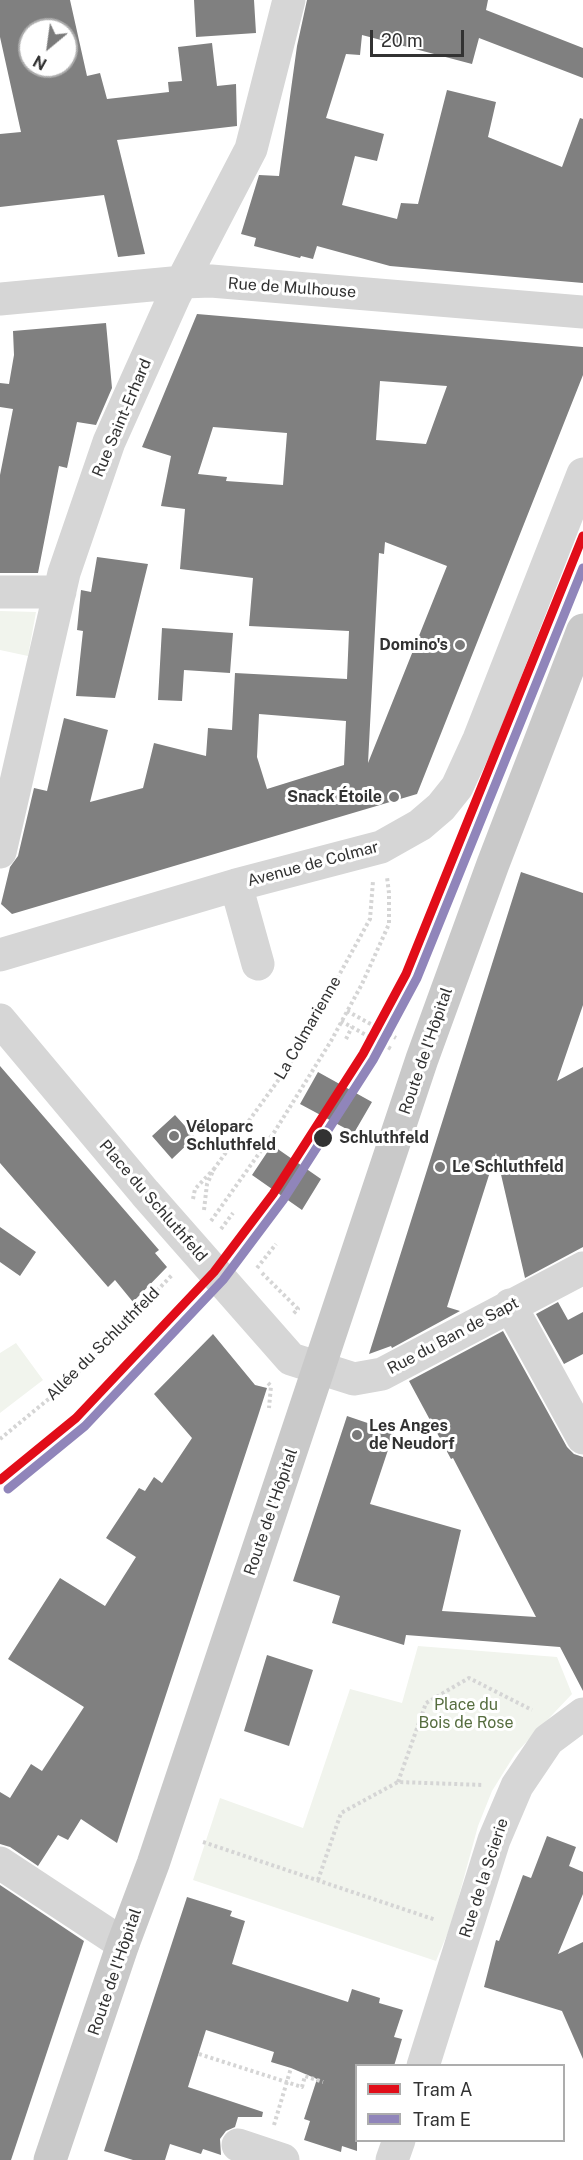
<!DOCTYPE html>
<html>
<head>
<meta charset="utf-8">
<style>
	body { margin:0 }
	#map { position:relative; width:583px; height:2160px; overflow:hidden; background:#fff; font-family:"Public Sans",sans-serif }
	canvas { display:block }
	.legend { position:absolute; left:355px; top:2064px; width:210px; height:78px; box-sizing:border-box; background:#fff; border:2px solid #adadad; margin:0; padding:8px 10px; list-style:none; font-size:18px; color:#323232 }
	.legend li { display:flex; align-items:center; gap:12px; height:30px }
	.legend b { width:30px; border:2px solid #adadad }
	.north { position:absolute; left:18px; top:18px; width:60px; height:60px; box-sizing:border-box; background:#fff; border:2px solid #adadad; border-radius:50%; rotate:209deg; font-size:16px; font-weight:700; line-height:24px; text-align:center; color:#323232 }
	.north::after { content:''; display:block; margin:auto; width:21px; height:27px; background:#7a7a7a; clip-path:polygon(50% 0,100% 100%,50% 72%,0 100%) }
	.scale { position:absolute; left:370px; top:30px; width:94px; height:27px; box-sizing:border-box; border:3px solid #323232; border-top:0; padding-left:8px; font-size:18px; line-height:21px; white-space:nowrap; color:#323232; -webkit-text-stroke:4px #fff; paint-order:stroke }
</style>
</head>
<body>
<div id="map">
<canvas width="583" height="2160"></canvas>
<ul class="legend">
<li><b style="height:8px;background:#e10d19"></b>Tram A</li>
<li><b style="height:8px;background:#9085ba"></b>Tram E</li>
</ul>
<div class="north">N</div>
<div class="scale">20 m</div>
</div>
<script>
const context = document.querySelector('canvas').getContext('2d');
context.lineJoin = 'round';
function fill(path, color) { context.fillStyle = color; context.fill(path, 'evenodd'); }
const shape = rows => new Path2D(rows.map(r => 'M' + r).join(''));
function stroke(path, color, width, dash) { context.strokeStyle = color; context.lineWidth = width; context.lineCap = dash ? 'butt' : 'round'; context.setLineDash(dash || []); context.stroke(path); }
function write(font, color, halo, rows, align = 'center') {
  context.font = font + ' "Public Sans",sans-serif'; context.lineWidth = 6; context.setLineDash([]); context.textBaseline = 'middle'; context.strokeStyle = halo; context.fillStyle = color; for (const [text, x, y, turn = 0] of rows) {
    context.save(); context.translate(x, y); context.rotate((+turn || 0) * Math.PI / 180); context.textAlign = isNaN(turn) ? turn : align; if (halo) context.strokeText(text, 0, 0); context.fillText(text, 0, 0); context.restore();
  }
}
const green = shape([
	[0,611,36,612,28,656,0,650],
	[16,1343,43,1380,0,1413,0,1353],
	[418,1646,557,1657,572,1694,515,1754,492,1791,478,1826,451,1925,436,1961,193,1880,220,1798,303,1828,350,1689,402,1703]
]);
const building = shape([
	[0,0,70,0,87,76,100,73,107,99,169,92,168,82,182,81,178,47,212,43,217,86,236,84,237,126,117,140,145,254,118,257,104,195,0,207,0,134,21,132,0,37],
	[30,30,66,30,66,66,30,66],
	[194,0,254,0,256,33,196,37],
	[307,0,488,0,486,10,583,48,583,78,479,38,472,64,362,35,360,55,346,54,326,118,384,134,377,161,355,156,342,205,397,219,401,203,418,204,447,90,496,102,488,137,562,167,580,118,583,119,583,283,390,266,317,246,313,259,301,256,300,258,254,246,256,238,241,234,259,175,279,176,297,46],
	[197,314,583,347,583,375,417,794,12,914,1,904,10,867,18,856,34,788,47,791,64,718,108,730,90,802,143,788,154,743,206,756,208,728,232,730,235,673,347,679,349,631,249,626,253,578,180,569,185,509,161,506,171,456,142,447],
	[380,381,447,386,426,444,376,440],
	[213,427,287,433,283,485,226,481,227,477,198,474],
	[385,542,447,566,368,763,379,553,384,554],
	[259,714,346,721,344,765,267,789,257,757],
	[106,323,112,388,96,425,77,422,67,468,59,466,38,573,0,573,0,475,13,409,0,407,0,383,9,384,14,355,13,331],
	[97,557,148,564,115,698,76,696,83,631,77,630,81,590,91,592],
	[162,628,233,633,230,673,184,670,182,701,158,700],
	[521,872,583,893,583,1005,557,1081,583,1067,583,1247,525,1278,496,1153,447,1307,460,1311,392,1348,391,1346,369,1354],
	[0,1066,159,1250,155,1253,167,1267,133,1302,115,1280,108,1287,0,1163],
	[318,1072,372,1102,354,1133,300,1104],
	[175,1115,195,1137,172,1159,152,1136],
	[272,1145,321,1179,302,1210,252,1175],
	[0,1227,36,1252,20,1276,0,1262],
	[558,1302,568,1320,583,1312,583,1354,564,1364,536,1314],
	[503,1331,567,1447,574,1454,583,1457,583,1691,560,1647,406,1635,404,1645,332,1623,340,1596,293,1581,347,1416,394,1432,370,1504,461,1530,442,1611,536,1617,453,1458,451,1459,409,1381],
	[213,1334,255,1385,267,1388,258,1416,117,1843,81,1819,68,1840,58,1835,38,1866,10,1847,0,1844,0,1792,10,1798,31,1764,42,1771,84,1707,8,1659,60,1578,105,1606,136,1557,106,1538,139,1488,145,1491,154,1477,162,1483,192,1438,154,1394],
	[267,1655,313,1670,289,1746,244,1731],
	[547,1836,576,1847,569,1866,583,1872,583,1894,558,1954,583,1942,583,2059,562,2011,484,1987,496,1940,499,1941,523,1875,531,1878],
	[0,1885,84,1941,11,2160,0,2160],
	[187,1897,232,1911,230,1916,245,1921,232,1964,348,2002,352,1989,380,1998,379,2003,403,2010,394,2037,402,2039,394,2066,357,2066,357,2151,342,2146,341,2152,304,2140,310,2121,304,2119,317,2079,291,2068,271,2062,274,2052,206,2030,188,2087,263,2112,262,2117,238,2117,235,2127,226,2131,220,2139,221,2155,203,2149,201,2154,170,2144,165,2160,133,2160,104,2151]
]);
const path = shape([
	[347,1011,396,1038],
	[341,1021,393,1050],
	[346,1039,352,1027],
	[193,1199,195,1189,214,1169],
	[204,1210,207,1184,214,1169,290,1064,370,919,373,881],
	[211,1221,275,1131,331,1041,362,984,389,924,389,893,387,877],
	[221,1229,233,1213],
	[257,1268,276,1244],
	[262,1273,298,1309,293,1314],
	[268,1383,271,1386,269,1408],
	[0,1439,68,1383,173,1274],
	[398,1782,426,1703,469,1678,532,1710],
	[203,1842,436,1920],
	[318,1880,341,1813,398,1782,484,1785],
	[199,2054,302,2087,305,2076,323,2082],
	[274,2125,291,2068]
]);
const minor = shape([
	[0,299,183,282,211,281,583,312],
	[0,592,60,592],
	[0,852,64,573,109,442,174,297,251,149,289,0],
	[236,885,258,964],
	[0,955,236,885,381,847,420,825,441,807,457,787,479,739,583,474],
	[0,1020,145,1193,291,1359,354,1379,382,1374,583,1268],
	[510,1305,583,1438],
	[0,1863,123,1944],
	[423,2066,494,1840,517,1786,548,1740,583,1714],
	[238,2145,283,2160],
	[392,2160,399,2140]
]);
const major = shape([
	[50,2160,123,1944,153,1864,422,1059,493,864,583,630]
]);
const tram1 = shape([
	[0,1480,76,1418,214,1272,273,1194,363,1054,406,974,583,536]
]);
const tram2 = shape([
	[8,1489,85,1426,223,1280,283,1200,373,1060,417,978,583,568]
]);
const markers = [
	[460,645,6,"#7a7a7a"],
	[394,797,6,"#7a7a7a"],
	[174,1136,6,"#7a7a7a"],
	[323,1138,10,"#323232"],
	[440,1167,6,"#7a7a7a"],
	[357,1435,6,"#7a7a7a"]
];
const streetNames = [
	["Rue de Mulhouse",292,288,4],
	["Rue Saint-Erhard",122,418,-67],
	["Avenue de Colmar",313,864,-15],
	["La Colmarienne",308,1028,-60],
	["Route de l'Hôpital",426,1051,-71],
	["Place du Schluthfeld",153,1201,49],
	["Rue du Ban de Sapt",453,1336,-28],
	["Allée du Schluthfeld",103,1344,-45],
	["Route de l'Hôpital",271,1512,-71],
	["Rue de la Scierie",484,1878,-72],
	["Route de l'Hôpital",115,1972,-71]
];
const poiNames = [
	["Domino's",448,645,"right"],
	["Snack Étoile",382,797,"right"],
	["Véloparc",186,1127],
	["Schluthfeld",186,1145],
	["Le Schluthfeld",452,1167],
	["Les Anges",369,1426],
	["de Neudorf",369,1444]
];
const stopNames = [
	["Schluthfeld",339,1138]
];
const parkNames = [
	["Place du",466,1705],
	["Bois de Rose",466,1723]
];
fill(green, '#f1f4ed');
fill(building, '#808080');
stroke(path, '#d5d5d5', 4, [3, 3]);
stroke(minor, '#d6d6d6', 33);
stroke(major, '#c9c9c9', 33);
stroke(tram1, '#e10d19', 9);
stroke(tram2, '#9085ba', 9);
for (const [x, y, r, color] of markers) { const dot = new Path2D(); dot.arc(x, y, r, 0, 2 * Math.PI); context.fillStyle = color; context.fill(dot); stroke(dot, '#fff', 2); }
write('16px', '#323232', '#fff', streetNames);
write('bold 16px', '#323232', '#fff', poiNames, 'left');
write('bold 16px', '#323232', '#fff', stopNames, 'left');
write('16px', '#566d3f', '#fff', parkNames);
</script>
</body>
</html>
